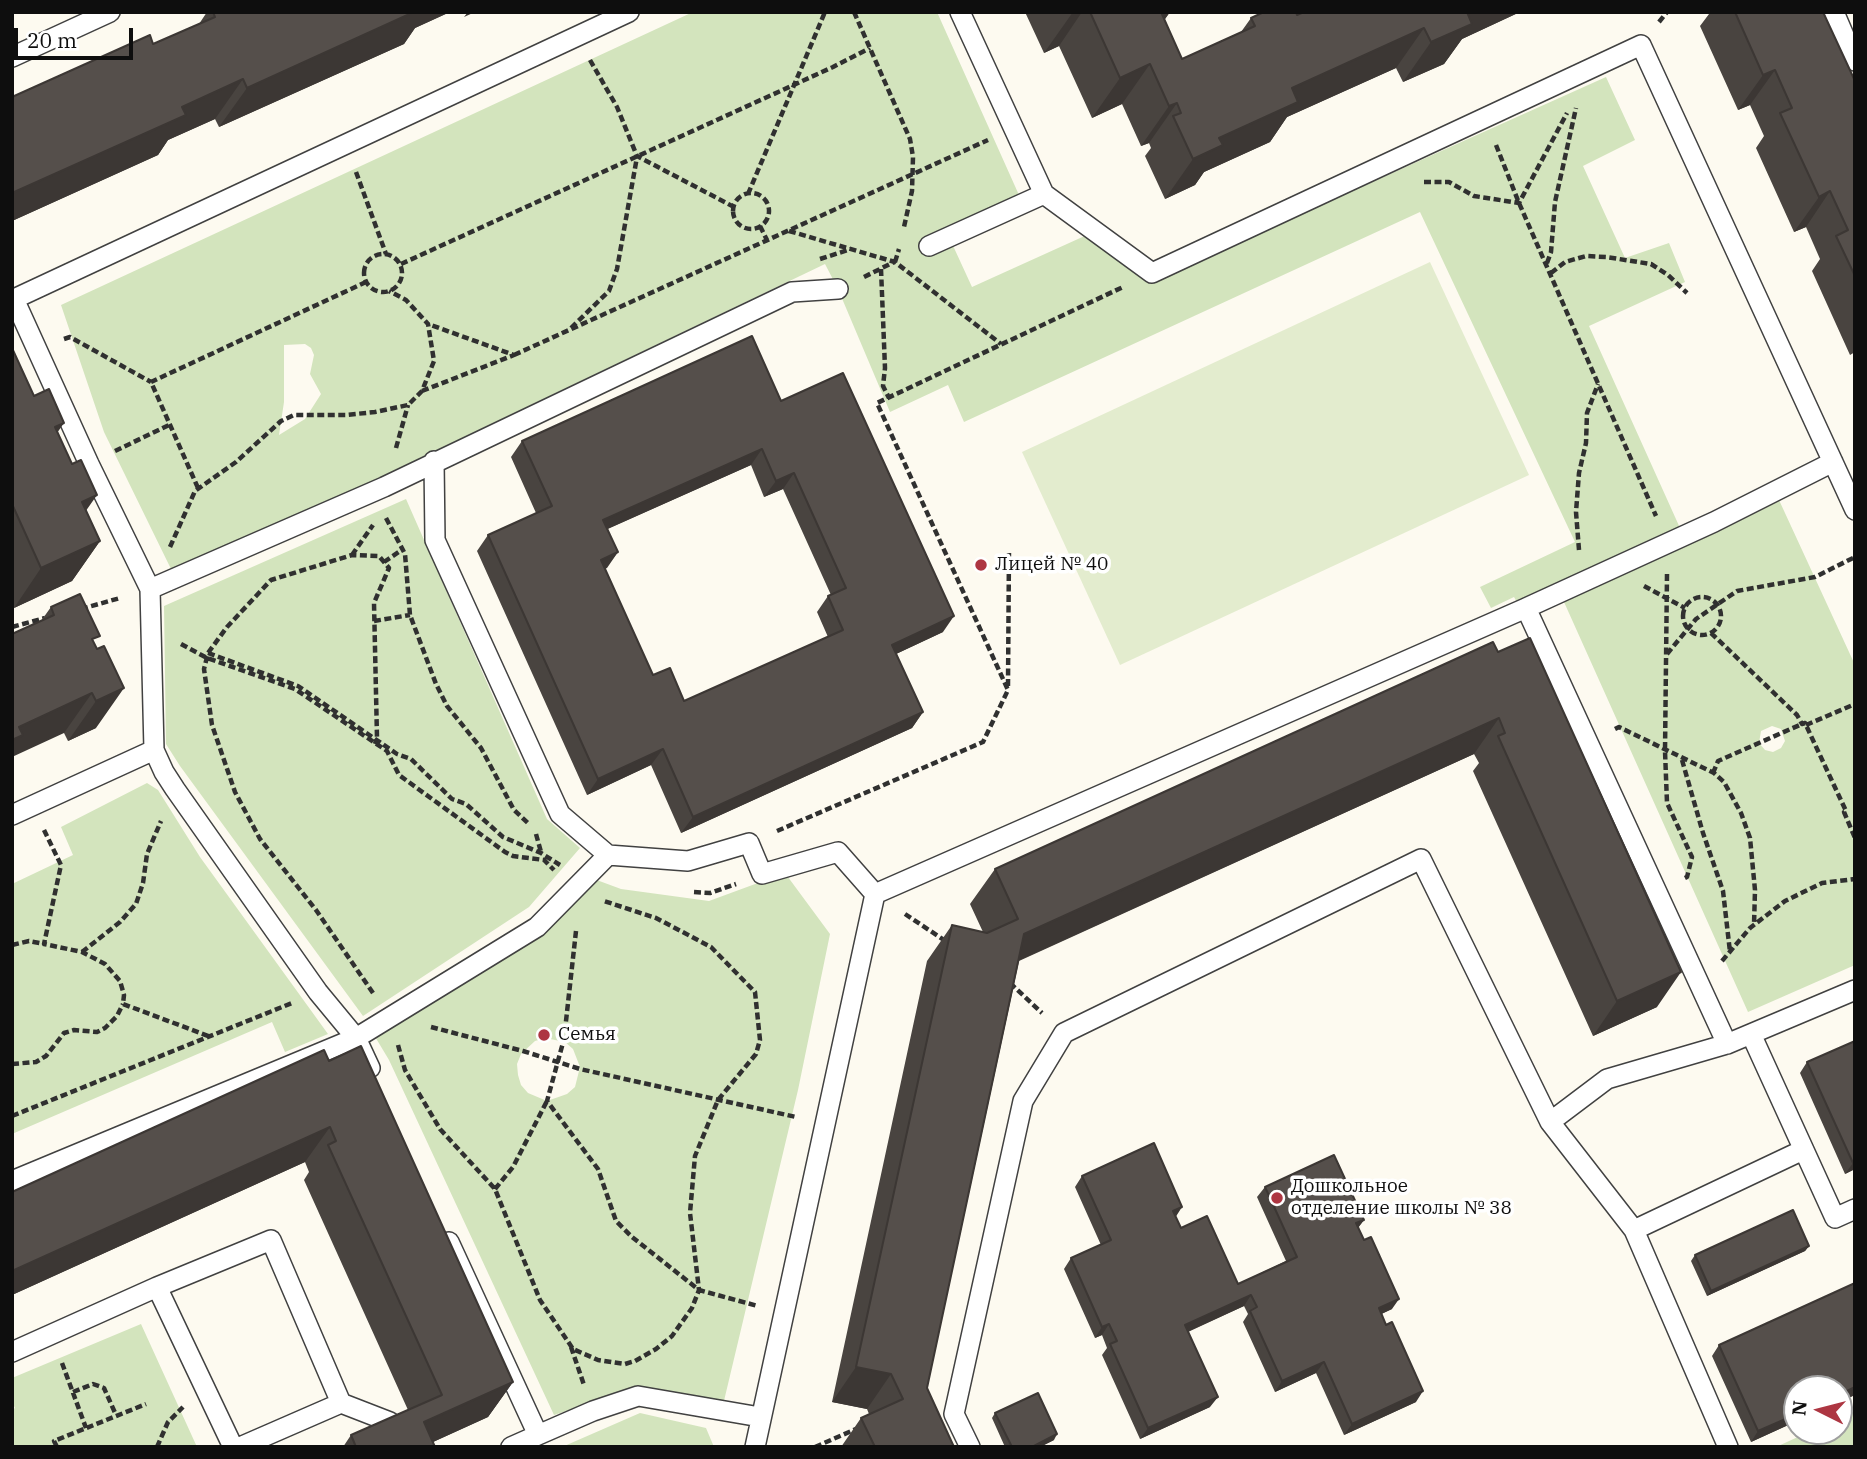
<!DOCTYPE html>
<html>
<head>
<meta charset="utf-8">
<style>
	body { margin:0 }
	#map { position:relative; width:1867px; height:1459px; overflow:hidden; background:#fdfaf0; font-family:"IBM Plex Serif",serif }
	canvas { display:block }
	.frame { position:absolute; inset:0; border:14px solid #0e0e0e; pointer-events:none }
	.north { position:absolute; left:1783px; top:1375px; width:70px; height:70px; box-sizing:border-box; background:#fff; border:2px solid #9f9f9f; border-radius:50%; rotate:276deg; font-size:19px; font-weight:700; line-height:28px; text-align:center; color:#0e0e0e }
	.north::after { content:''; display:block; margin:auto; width:24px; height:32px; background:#ad3642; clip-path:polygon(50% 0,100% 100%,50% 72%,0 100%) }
	.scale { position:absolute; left:14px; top:28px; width:119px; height:32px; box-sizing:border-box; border:4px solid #0e0e0e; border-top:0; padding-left:9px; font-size:21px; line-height:24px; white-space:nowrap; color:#0e0e0e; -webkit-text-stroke:5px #fff; paint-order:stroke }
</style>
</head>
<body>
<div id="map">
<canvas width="1867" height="1459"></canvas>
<div class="frame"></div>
<div class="north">N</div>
<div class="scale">20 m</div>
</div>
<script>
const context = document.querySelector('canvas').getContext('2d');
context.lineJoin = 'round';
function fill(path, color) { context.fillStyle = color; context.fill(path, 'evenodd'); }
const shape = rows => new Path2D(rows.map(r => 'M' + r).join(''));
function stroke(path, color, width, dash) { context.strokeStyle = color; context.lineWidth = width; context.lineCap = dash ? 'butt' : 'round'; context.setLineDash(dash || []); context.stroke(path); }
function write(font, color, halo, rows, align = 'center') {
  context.font = font + ' "IBM Plex Serif",serif'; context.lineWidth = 7; context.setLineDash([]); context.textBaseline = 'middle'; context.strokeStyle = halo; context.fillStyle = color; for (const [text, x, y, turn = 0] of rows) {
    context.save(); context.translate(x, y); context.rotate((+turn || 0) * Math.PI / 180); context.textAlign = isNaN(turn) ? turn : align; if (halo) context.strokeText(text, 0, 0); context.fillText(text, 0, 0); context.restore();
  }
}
const green = shape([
	[693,12,937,12,1023,204,949,237,972,287,1089,234,1154,280,1606,77,1635,140,1583,166,1625,258,1669,243,1685,282,1589,326,1680,528,1518,604,1514,597,1491,608,1480,587,1575,542,1420,212,964,422,948,385,890,412,838,289,825,264,364,485,171,569,104,432,61,305],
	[305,344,311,348,314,355,310,374,321,394,305,419,279,435,284,402,284,345],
	[406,499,547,819,580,848,529,907,363,1016,180,766,166,744,164,606],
	[1779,500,1855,665,1855,965,1748,1012,1564,602],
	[1772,726,1781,729,1785,741,1781,748,1773,752,1765,750,1759,743,1761,731],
	[147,783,158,790,200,857,328,1034,285,1052,272,1022,12,1134,12,884,73,855,61,827],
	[785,873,830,934,798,1090,723,1405,638,1388,554,1415,389,1060,374,1035,594,879,621,889,709,901],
	[545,1038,565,1042,573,1049,580,1067,575,1087,567,1094,547,1101,528,1093,521,1085,518,1075,517,1064,521,1054,535,1041],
	[141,1324,197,1447,12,1447,12,1410,15,1408,12,1402,12,1378],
	[1855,1411,1855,1447,1776,1447,1811,1431,1839,1431,1839,1418],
	[640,1413,706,1428,714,1447,562,1447]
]);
const pitch = shape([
	[1430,262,1529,475,1120,665,1022,452]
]);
const path = shape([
	[854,12,910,139,913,157,912,191,904,227],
	[1659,22,1667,12],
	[590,60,617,107,637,156,734,207],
	[1496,145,1519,203,1656,516],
	[356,172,386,254],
	[1424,182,1449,182,1474,196,1519,203,1567,113],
	'733 211a18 18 0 1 1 36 0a18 18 0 1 1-36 0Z',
	[748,194,825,12],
	[760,226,767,240],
	[789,231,895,262,1001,344],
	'364 273a19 19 0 1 1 38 0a19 19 0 1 1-38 0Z',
	[820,259,851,249],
	[895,262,899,249],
	[1547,263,1551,252,1555,202,1576,108],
	[401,264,833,67,870,48],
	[881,269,885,368,883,386,889,398],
	[1551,273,1565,262,1586,256,1606,257,1651,264,1668,275,1687,293],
	[864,277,894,262],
	[571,328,609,291,617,269,637,157],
	[64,339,70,337,151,382],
	[514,355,988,140],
	[422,391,514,355,428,324],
	[396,448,408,405],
	[115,451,169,425],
	[198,488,151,382,366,282],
	[386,518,405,554,410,615,436,684,447,706,481,748,514,810,529,824],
	[170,547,195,491,236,462,281,421,294,415,346,415,375,412,408,405,422,391,434,361,428,324,406,300,389,291],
	[1579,550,1576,512,1579,473,1586,443,1587,413,1598,384],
	[352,555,373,525],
	[384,562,403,549],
	[1667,574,1665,751,1667,803,1692,857,1687,877,1683,879],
	[1644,586,1685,608],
	'1683 616a19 19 0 1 1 38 0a19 19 0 1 1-38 0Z',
	[81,609,120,598],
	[374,621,410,615],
	[12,627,45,618],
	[1711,633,1797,715,1802,724,1805,723,1846,811,1844,812,1855,838],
	[181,644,207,658,295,689,387,751,399,775,505,852,513,856,544,860,554,870],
	[208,653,298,686,397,754,411,759,452,799,466,804,503,837,541,853,560,865],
	[1667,654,1696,619,1737,591,1815,577,1855,557],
	[1008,686,1009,550],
	[1806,725,1855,704],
	[1615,729,1619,727,1714,773,1724,782,1741,813,1750,838,1755,890,1754,925],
	[1682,760,1703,833,1723,891,1730,952],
	[1713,773,1718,761,1802,724],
	[44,830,61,865,44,944,82,952,105,964,120,981,124,995,123,1004,211,1037],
	[777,831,983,742,1008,690,877,403,1123,287],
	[536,834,541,852],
	[694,892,710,893,736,884],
	[905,914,947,942],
	[576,931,564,1039,547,1101,598,1169,616,1221,632,1237,699,1290,758,1306],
	[12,945,29,941,44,944],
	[82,952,120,922,136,904,143,883,147,854,161,821],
	[1722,961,1750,928,1785,901,1822,883,1855,879],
	[1010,983,1042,1013],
	[373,993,316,910,260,839,235,792,212,725,204,669,208,653,227,627,271,580,352,555,379,556,389,568,374,603,377,738,375,744],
	[431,1027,523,1051,580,1069,796,1117],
	[398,1045,405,1070,440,1129,495,1189,540,1300,573,1349,598,1360,625,1364,635,1361,656,1349,672,1336,692,1308,699,1290,690,1213,695,1156,718,1100,756,1054,760,1040,755,992,711,947,656,918,604,901],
	[12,1064,36,1062,46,1056,64,1033,74,1030,97,1032,105,1028,117,1016,123,1004],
	[12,1116,292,1003],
	[495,1189,513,1167,547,1101],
	[571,1347,584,1385],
	[62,1363,86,1428],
	[73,1392,93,1384,104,1388,116,1415],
	[57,1447,54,1441,146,1404],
	[157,1447,168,1422,183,1407],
	[815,1447,856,1429]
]);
const lane = shape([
	[960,12,1044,194,1152,273,1641,45,1855,510],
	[1834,12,1855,61],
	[12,57,110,12],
	[929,246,1044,194],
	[434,461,435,540,560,814,608,855,688,861,749,843,762,874,838,852,875,894],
	[150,589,384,487,792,292,838,289],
	[1526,608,1714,522,1833,462],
	[154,750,164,772,175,789,318,992,356,1038,537,927,608,855],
	[12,815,154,750,150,589,89,464,14,299,629,12],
	[1751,1034,1835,1218,1855,1209],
	[1550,1122,1607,1079,1727,1044,1855,990],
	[12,1181,356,1038,370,1068],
	[1634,1230,1803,1150],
	[449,1242,538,1435,511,1447],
	[157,1287,233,1447],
	[12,1352,157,1287,271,1240,341,1403,240,1447],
	[341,1403,390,1422,402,1437],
	[538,1435,593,1411,638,1396,760,1417],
	[755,1447,875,894,1526,608,1727,1044],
	[970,1447,954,1414,1023,1101,1064,1033,1421,859,1550,1122,1634,1230,1728,1447]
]);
const wall = shape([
	[207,12,450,12,415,28,404,44,219,127,215,119,168,140,158,155,12,221,12,97,153,44,199,24],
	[1025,12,1170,12,1164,20,1182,59,1241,32,1251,18,1297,15,1304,12,1520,12,1462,39,1444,64,1403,82,1396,68,1287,117,1270,142,1204,172,1195,185,1165,199,1145,156,1151,148,1149,143,1141,146,1122,104,1092,118,1059,46,1044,53],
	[1708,12,1823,12,1855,81,1855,352,1850,355,1812,271,1820,259,1806,227,1794,232,1756,148,1764,136,1750,105,1738,110,1700,26,1709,14],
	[12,348,34,396,57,432,86,511,100,541,72,581,14,608,12,605],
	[781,401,943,632,896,654,923,712,912,728,681,833,651,765,587,795,477,551,488,535,536,513,511,457,522,441],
	[751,465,764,497,783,489,831,595,828,596,817,612,828,637,684,701,653,675,605,569,618,552,607,529],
	[51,607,94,644,97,649,96,728,68,741,64,733,41,621],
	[1493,642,1657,1007,1593,1036,1473,771,1479,763,1474,754,1019,961,927,1388,954,1447,841,1447,861,1418,869,1414,867,1409,832,1402,927,961,952,925,983,932,970,904,995,869],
	[1855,1041,1855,1169,1845,1174,1800,1073,1807,1062],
	[329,1061,513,1382,488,1417,433,1442,435,1447,343,1447,351,1435,408,1410,304,1180,309,1172,305,1162,12,1295,12,1192],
	[1082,1176,1176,1217,1181,1228,1238,1284,1286,1261,1257,1197,1265,1187,1364,1220,1358,1228,1392,1309,1381,1314,1416,1402,1344,1435,1316,1373,1275,1392,1243,1322,1248,1314,1244,1306,1188,1332,1210,1407,1140,1439,1102,1355,1107,1348,1102,1335,1095,1338,1064,1269,1071,1258,1101,1245,1075,1187],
	[1809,1246,1805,1251,1707,1296,1691,1261,1695,1255],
	[1719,1345,1855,1395,1839,1402,1839,1389,1797,1389,1797,1421,1751,1442,1712,1356],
	[995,1413,1054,1440,1040,1447,1005,1447,992,1418]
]);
const shadedWall = shape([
	[414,12,450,12,415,28,404,44,219,127,247,88],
	[468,12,475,12,464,17],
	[1073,12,1082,12,1059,46,1044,53],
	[1160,12,1170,12,1147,45],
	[1464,12,1520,12,1462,39,1444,64,1403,82,1431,42],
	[1424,28,1396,68,1287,117,1270,142,1204,172,1195,185,1165,199,1193,159,1219,138,1292,88],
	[1150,64,1122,104,1092,118,1120,78],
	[1775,70,1750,105,1738,110,1763,75],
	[243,79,215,119,168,140,158,155,12,221,12,193,182,107],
	[1177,103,1149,143,1141,146,1169,106],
	[1830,191,1806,227,1794,232,1819,197],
	[64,423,36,463,55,427],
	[762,449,751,465,592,536,603,520],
	[794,473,783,489,764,497,776,481],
	[97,495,69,535,82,502],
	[100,541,72,581,14,608,41,568],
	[618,552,607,568,590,576,601,560],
	[954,616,943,632,881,661,892,645],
	[124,688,96,728,68,741,96,701],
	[92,693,64,733,12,757,12,737,19,727],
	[923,712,912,728,681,833,693,817],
	[1499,718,1474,754,1000,969,1024,934],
	[663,749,651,765,587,795,598,779],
	[1681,972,1657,1007,1593,1036,1617,1001],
	[330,1127,305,1162,12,1295,12,1271],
	[1855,1162,1855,1169,1845,1174,1853,1163],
	[1182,1207,1175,1218,1173,1211],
	[1364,1220,1356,1230,1356,1223],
	[1809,1246,1805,1251,1707,1296,1711,1291],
	[1251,1295,1244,1306,1178,1336,1185,1325],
	[1399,1299,1392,1309,1371,1319,1379,1308],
	[1109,1324,1102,1335,1095,1338,1102,1327],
	[1324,1362,1316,1373,1275,1392,1282,1381],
	[856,1367,891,1374,867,1409,832,1402],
	[513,1382,488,1417,422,1447,424,1422],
	[1855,1387,1855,1395,1839,1402,1839,1395],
	[1423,1391,1416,1402,1344,1435,1352,1424],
	[1218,1397,1210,1407,1140,1439,1148,1428],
	[1797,1414,1797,1421,1751,1442,1758,1431],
	[1057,1434,1054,1440,1040,1447,1032,1447]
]);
const building = shape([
	[213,12,414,12,247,88,243,79,182,107,186,115,12,193,12,97,150,35,153,44,215,17,213,12],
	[1090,12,1161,12,1182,59,1255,26,1251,18,1264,12,1296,12,1297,15,1304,12,1467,12,1472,24,1431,42,1424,28,1292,88,1298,102,1219,138,1223,145,1193,159,1173,116,1181,113,1177,103,1169,106,1150,64,1120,78,1090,12],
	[1735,12,1823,12,1855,81,1855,276,1836,236,1848,230,1830,191,1819,197,1780,113,1792,108,1775,70,1763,75,1735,12],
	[752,336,781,401,843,373,954,616,892,645,923,712,693,817,663,749,598,779,488,535,552,506,522,441,752,336],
	[762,449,776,481,794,473,846,588,828,596,843,630,684,701,670,668,653,675,601,560,618,552,603,520,762,449],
	[12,348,34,396,49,389,64,423,55,427,72,464,81,460,97,495,82,502,100,541,41,568,12,504,12,348],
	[80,594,100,636,92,639,97,649,104,646,124,688,96,701,92,693,19,727,23,735,12,740,12,634,54,615,51,607,80,594],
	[1530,638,1681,972,1617,1001,1498,736,1505,733,1499,718,1024,934,927,1388,954,1447,875,1447,861,1418,903,1399,891,1374,856,1367,952,925,987,933,1018,919,995,869,1493,642,1498,652,1530,638],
	[1855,1041,1855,1162,1853,1163,1807,1062,1855,1041],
	[361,1046,513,1382,424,1422,435,1447,356,1447,351,1435,442,1395,328,1145,336,1141,330,1127,12,1271,12,1192,324,1050,329,1061,361,1046],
	[1154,1143,1182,1207,1173,1211,1181,1228,1207,1216,1238,1284,1297,1257,1265,1187,1334,1155,1364,1220,1356,1223,1364,1240,1371,1237,1399,1299,1379,1308,1386,1325,1392,1322,1423,1391,1352,1424,1324,1362,1282,1381,1250,1311,1257,1307,1251,1295,1185,1325,1218,1397,1148,1428,1110,1344,1117,1341,1109,1324,1102,1327,1071,1258,1111,1240,1082,1176,1154,1143],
	[1793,1210,1809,1246,1711,1291,1695,1255,1793,1210],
	[1855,1283,1855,1387,1839,1395,1839,1389,1797,1389,1797,1414,1758,1431,1719,1345,1855,1283],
	[1038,1393,1057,1434,1032,1447,1012,1447,995,1413,1038,1393]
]);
const markers = [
	[981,565,7,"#ad3642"],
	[544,1035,7,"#ad3642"],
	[1277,1198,7,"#ad3642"]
];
const poiNames = [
	["Лицей № 40",995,565],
	["Семья",558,1035],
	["Дошкольное",1291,1187],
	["отделение школы № 38",1291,1209]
];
fill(green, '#d3e4bd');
fill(pitch, '#e3ecce');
stroke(lane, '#414141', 22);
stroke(path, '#303030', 4.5, [7, 3.5]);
stroke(lane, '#fff', 19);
fill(wall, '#494440');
fill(shadedWall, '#3c3734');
fill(building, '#554f4b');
stroke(building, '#3c3734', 2);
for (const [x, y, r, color] of markers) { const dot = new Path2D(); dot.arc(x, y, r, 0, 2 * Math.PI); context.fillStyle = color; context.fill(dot); stroke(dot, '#fff', 2.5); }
write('19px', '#0e0e0e', '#fff', poiNames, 'left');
</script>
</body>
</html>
